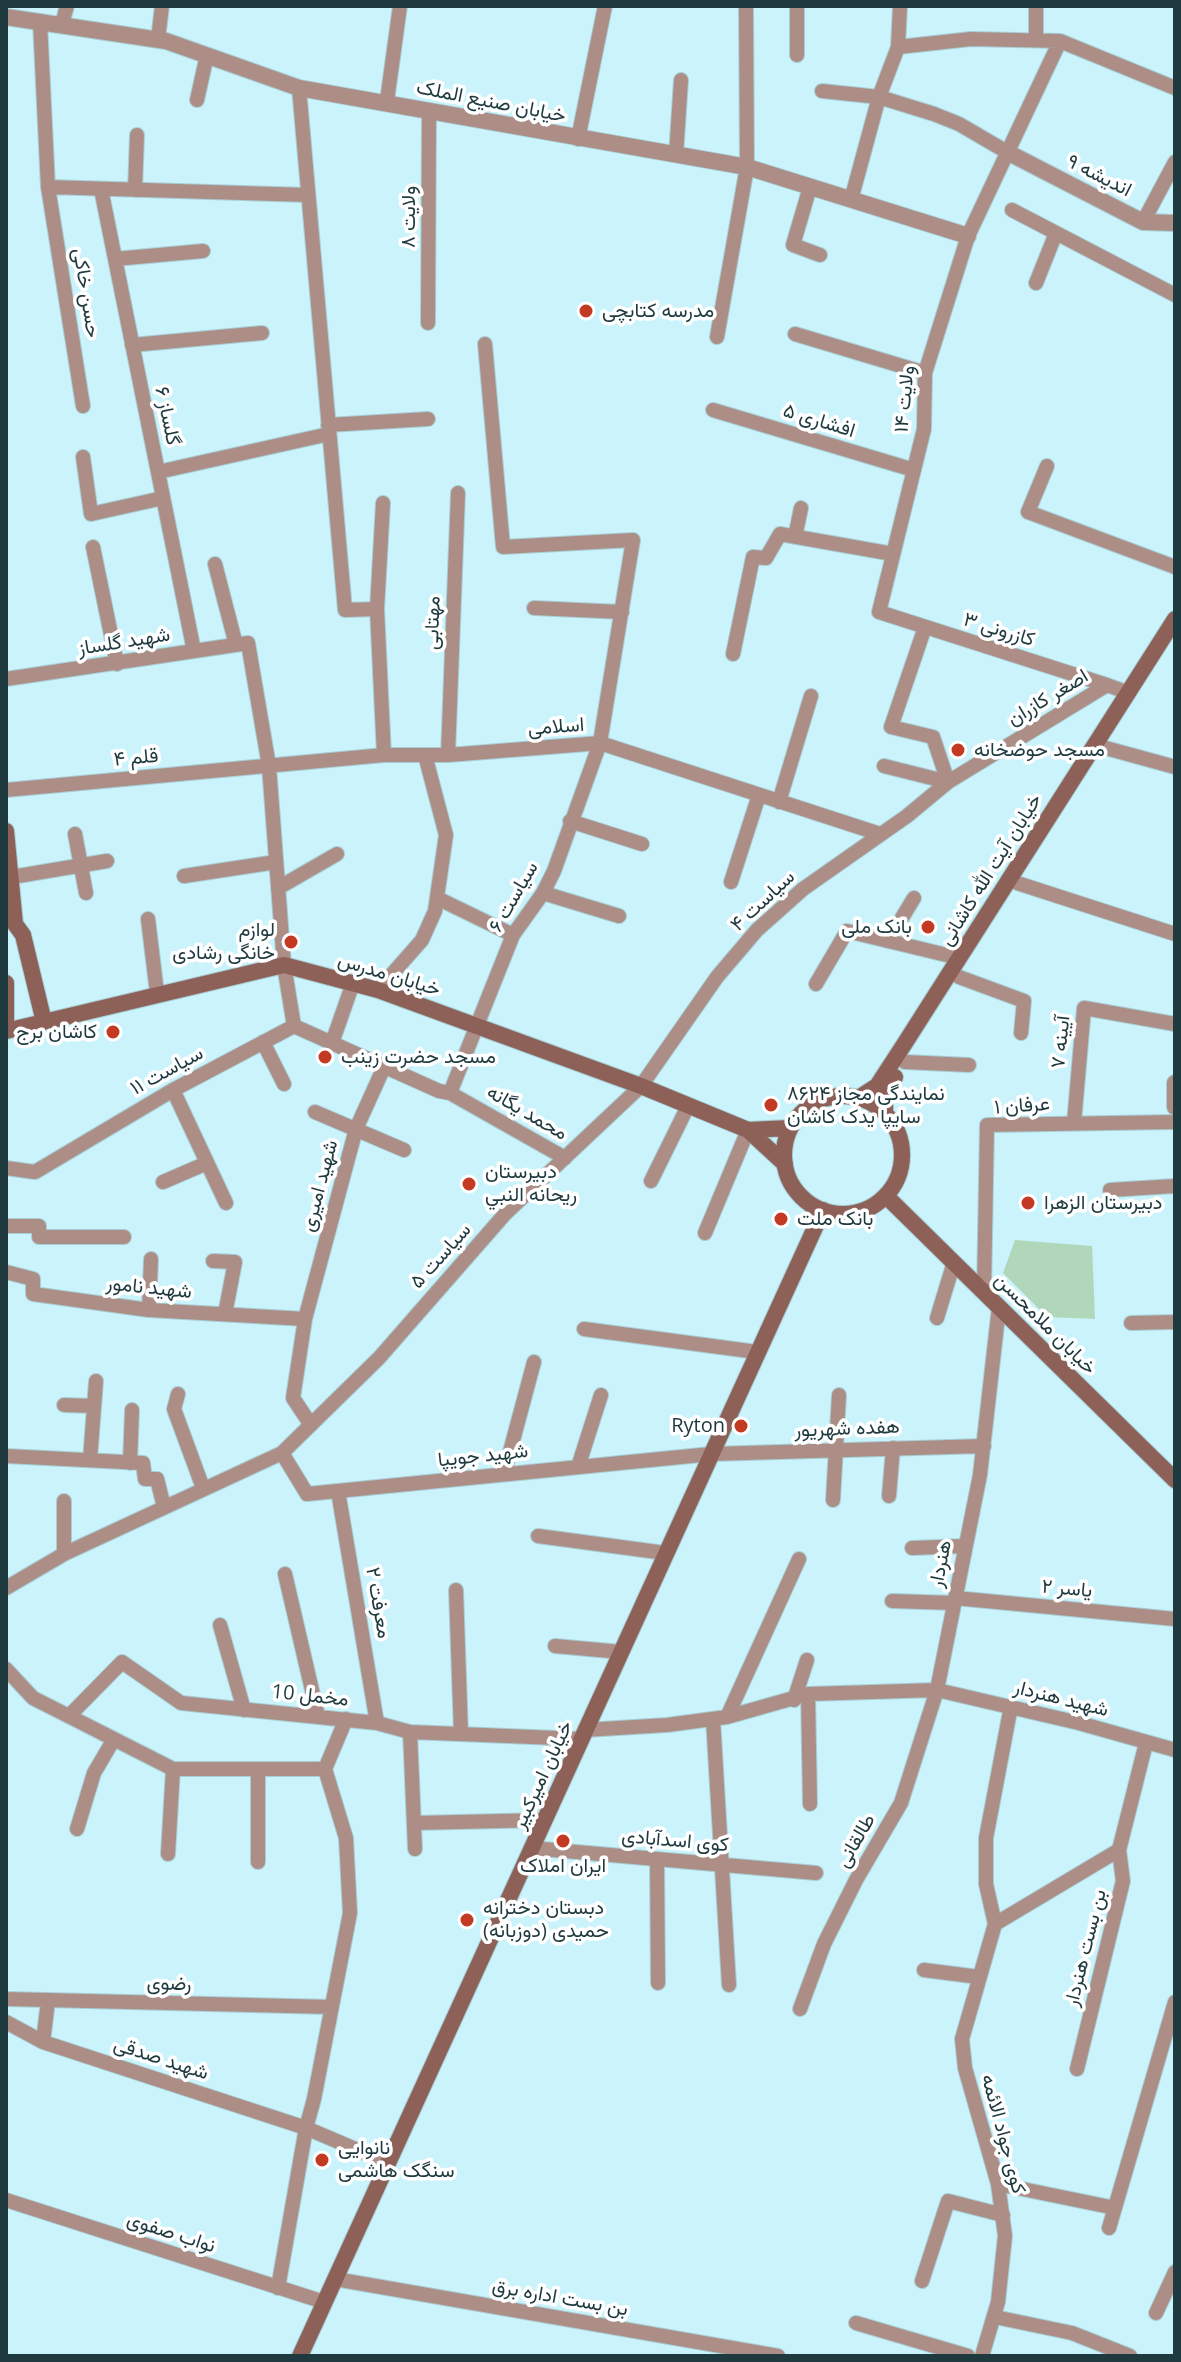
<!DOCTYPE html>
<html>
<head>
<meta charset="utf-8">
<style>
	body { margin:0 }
	#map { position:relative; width:1181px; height:2362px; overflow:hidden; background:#cbf3fb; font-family:"Open Sans",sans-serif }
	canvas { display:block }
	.frame { position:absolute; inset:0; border:8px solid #1e3a3f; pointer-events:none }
</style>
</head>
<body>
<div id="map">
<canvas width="1181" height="2362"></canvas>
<div class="frame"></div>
</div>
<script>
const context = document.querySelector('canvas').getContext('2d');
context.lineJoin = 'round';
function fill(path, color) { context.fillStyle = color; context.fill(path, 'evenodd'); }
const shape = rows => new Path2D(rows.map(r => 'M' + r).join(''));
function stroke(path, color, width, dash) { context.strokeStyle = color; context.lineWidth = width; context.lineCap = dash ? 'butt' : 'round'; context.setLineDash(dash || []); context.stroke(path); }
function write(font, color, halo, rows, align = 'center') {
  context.font = font + ' "Open Sans",Vazirmatn,sans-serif'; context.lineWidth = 7; context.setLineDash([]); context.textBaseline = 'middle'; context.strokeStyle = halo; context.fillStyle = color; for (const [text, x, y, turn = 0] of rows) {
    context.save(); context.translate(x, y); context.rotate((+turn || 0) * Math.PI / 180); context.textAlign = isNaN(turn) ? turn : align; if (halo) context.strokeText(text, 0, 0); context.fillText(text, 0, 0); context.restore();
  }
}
const green = shape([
	[1015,1240,1092,1246,1095,1319,1047,1317,1003,1273]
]);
const minor = shape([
	[40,22,48,187,83,406],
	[62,24,67,6],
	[158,39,162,6],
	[1036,40,1036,6],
	[1060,41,968,236,925,373,924,429,879,612,1107,685],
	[898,47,971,39,1060,41,1175,88],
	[797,55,797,6],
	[299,88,345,610,377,609,384,755],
	[822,91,879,97,934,114,959,124,1007,152],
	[197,100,207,55],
	[387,101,400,6],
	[578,139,605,6],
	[676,155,681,80],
	[48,187,307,195],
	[810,187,793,245,820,255],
	[101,189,194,651],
	[135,190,137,135],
	[851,200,879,97,898,47,900,6],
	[1012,210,1175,295],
	[1143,222,1175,162],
	[115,259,203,251],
	[1036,283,1056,233],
	[428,323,429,111],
	[795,334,925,373],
	[717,337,747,167,746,6],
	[132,345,262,333],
	[713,410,914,470],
	[328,425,428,419],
	[83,457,91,514,163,498],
	[1047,466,1028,512,1175,567],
	[158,472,329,434],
	[795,537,801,508],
	[93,547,117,664],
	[215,564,236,645],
	[534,608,622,612],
	[377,609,383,503],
	[925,627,891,727,933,737,948,782],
	[733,654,753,557,766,558,780,534,893,554],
	[6,679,248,643,269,766,284,965,294,1026],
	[1102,747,1175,767],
	[448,755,458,493],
	[884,766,948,782],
	[6,790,384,755,448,755,600,743,880,834],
	[779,802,811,696],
	[570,821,642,844],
	[75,834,86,893],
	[184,876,276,862],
	[6,878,107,861],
	[731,882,759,795],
	[1017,883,1175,934],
	[278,888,337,854],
	[543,893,619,916],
	[437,898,513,935],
	[148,919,157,993],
	[888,941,914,898],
	[959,977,1024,1001,1021,1033],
	[816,984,847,931,959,958],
	[378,990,422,940,435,911,446,835,425,755],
	[294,1026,439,1091,450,1093,565,1158],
	[263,1042,284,1084],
	[332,1043,353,983],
	[905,1062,969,1065],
	[173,1090,226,1203],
	[450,1093,513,935,543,893,554,871,600,743,633,540,503,547,485,344],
	[315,1112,404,1150],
	[1074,1123,1084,1008,1175,1024],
	[6,1168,35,1172,173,1090,294,1026],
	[651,1181,688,1106],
	[163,1182,207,1163],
	[1110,1190,1175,1186],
	[6,1226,39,1226,39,1237,124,1237],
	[705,1233,748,1130],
	[213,1261,235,1262,225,1314],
	[6,1272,33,1279,33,1294,149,1310,305,1319],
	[984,1291,987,1125,1175,1122],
	[149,1310,151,1259],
	[937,1318,954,1262],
	[1131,1323,1175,1322],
	[584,1329,757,1352],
	[178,1394,174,1409,203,1488],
	[64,1405,94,1406],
	[311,1425,293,1398,305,1319,356,1129,384,1067],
	[282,1453,307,1494,711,1454,984,1446],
	[6,1456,143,1463,145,1479,157,1479,164,1507],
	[90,1460,96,1381],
	[130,1463,132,1410],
	[578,1467,601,1395],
	[504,1474,534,1362],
	[338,1491,377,1723],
	[889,1496,893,1448],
	[833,1500,839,1395],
	[64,1501,64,1554],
	[538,1536,665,1553],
	[912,1548,965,1546],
	[285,1574,318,1716],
	[6,1588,64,1554,282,1453,379,1358,505,1214,641,1086,717,977,757,930,803,889,907,816,948,782,1107,685,1129,693],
	[456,1590,461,1734],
	[955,1598,1175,1619],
	[892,1601,954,1603],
	[220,1625,244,1710],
	[555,1646,621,1652],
	[6,1669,33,1698,173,1769,325,1769],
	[808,1694,810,1804],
	[794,1700,807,1660],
	[69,1716,122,1662,181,1703,377,1723,410,1732,581,1739],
	[727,1717,799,1559],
	[713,1719,729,1985],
	[585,1730,667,1725,727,1717,808,1694,937,1690,1079,1723,1175,1750],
	[410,1732,415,1849],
	[415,1823,544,1820],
	[77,1829,94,1773,114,1739],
	[531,1848,816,1873],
	[168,1854,173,1769],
	[657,1859,658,1983],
	[258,1862,258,1769],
	[995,1924,1119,1850],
	[924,1970,979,1977],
	[6,1999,331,2007],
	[800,2009,824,1944,856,1880,901,1803,937,1690,980,1475,999,1307],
	[6,2022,43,2042,306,2128,388,2163],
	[43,2042,48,2001],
	[1077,2069,1123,1881,1119,1850,1146,1743],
	[998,2184,1115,2208],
	[6,2200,324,2302],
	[1109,2228,1175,2002],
	[335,2279,778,2356],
	[922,2281,948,2201,1003,2215],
	[278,2288,306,2128,314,2099,350,1913,346,1838,325,1769,346,1719],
	[1156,2313,1175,2272],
	[995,2317,1072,2333,1130,2356],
	[856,2323,968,2356],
	[982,2356,998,2302,1005,2236,998,2184,965,2068,962,2039,995,1924,986,1884,986,1838,1011,1706]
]);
const tertiary = shape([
	[6,17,166,41,299,88,747,167,968,236],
	[1007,152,1143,222,1175,223],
	[1175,1083,1175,1107]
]);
const secondary = shape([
	[6,831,15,924,23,935,44,1022],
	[6,983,6,1027],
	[6,1031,284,965,378,990,641,1086,748,1130,785,1164],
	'784 1155a59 59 0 1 1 118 0a59 59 0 1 1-118 0Z',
	[860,1097,877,1086,905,1043,1175,619],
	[885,1113,885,1090,895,1077],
	[748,1130,790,1128],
	[886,1196,1175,1480],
	[300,2356,823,1210]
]);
const markers = [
	[586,311,8,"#c43922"],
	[958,750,8,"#c43922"],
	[928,927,8,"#c43922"],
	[291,942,8,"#c43922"],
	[113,1032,8,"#c43922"],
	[325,1057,8,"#c43922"],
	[771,1105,8,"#c43922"],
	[469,1184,8,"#c43922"],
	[1028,1203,8,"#c43922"],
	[781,1219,8,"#c43922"],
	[741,1426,8,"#c43922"],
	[563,1841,8,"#c43922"],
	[467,1920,8,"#c43922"],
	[322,2160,8,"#c43922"]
];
const streetNames = [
	["خیابان صنیع الملک",491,102,11],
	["اندیشه ۹",1099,176,27],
	["ولایت ۸",409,217,-90],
	["حسن خاکی",86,293,81],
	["ولایت ۱۴",905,399,-84],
	["گلساز ۶",167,416,78],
	["افشاری ۵",819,421,17],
	["مهتابی",433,623,-88],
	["کازرونی ۳",999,630,17],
	["شهید گلساز",124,642,-9],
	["اصغر کازران",1048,698,-31],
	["اسلامی",556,727,-4],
	["قلم ۴",136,758,-5],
	["خیابان آیت الله کاشانی",991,870,-58],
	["سیاست ۶",514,897,-60],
	["سیاست ۴",763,901,-43],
	["خیابان مدرس",389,975,17],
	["آیینه ۷",1061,1042,-84],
	["سیاست ۱۱",167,1071,-29],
	["عرفان ۱",1022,1106,-4],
	["محمد یگانه",527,1113,30],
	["شهید امیری",320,1186,-75],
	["سیاست ۵",441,1256,-48],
	["شهید نامور",149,1288,6],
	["خیابان ملامحسن",1045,1324,45],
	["هفده شهریور",847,1429,-2],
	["شهید جویپا",483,1456,-6],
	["هنردار",941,1564,-79],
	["یاسر ۲",1067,1589,5],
	["معرفت ۲",378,1603,80],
	["مخمل 10",310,1696,6],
	["شهید هنردار",1061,1699,14],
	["خیابان امیرکبیر",543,1775,-65],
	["کوی اسدآبادی",675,1841,5],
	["طالقانی",856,1841,-60],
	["بن بست هنردار",1086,1948,-76],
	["رضوی",169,1984,1],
	["شهید صدقی",161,2059,18],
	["کوی جواد الائمه",1003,2134,75],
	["نواب صفوی",171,2233,18],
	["بن بست اداره برق",560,2298,10]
];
const poiNames = [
	["مدرسه کتابچی",602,311],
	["مسجد حوضخانه",974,750],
	["بانک ملی",912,927,"right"],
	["لوازم",275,930,"right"],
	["خانگی رشادی",275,953,"right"],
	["کاشان برج",97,1032,"right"],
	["مسجد حضرت زینب",341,1057],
	["نمایندگی مجاز ۸۶۲۴",787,1094],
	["سایپا یدک کاشان",787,1117],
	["دبيرستان",485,1172],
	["ريحانه النبي",485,1195],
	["دبیرستان الزهرا",1044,1203],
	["بانک ملت",797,1219],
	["Ryton",725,1426,"right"],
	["ایران املاک",563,1866,"center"],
	["دبستان دخترانه",483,1908],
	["حمیدی (دوزبانه)",483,1931],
	["نانوایی",338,2148],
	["سنگک هاشمی",338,2171]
];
fill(green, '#b0d7b9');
stroke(minor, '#a8ced5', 16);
stroke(tertiary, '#a8ced5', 18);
stroke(secondary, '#a8ced5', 18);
stroke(minor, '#ad8e87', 14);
stroke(tertiary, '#ad8e87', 16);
stroke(secondary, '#8d6158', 16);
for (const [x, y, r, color] of markers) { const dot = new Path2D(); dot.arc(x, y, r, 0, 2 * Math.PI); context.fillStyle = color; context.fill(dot); stroke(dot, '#fff', 3); }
write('20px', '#1e3a3f', '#fff', streetNames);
write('20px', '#1e3a3f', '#fff', poiNames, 'left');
</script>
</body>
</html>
